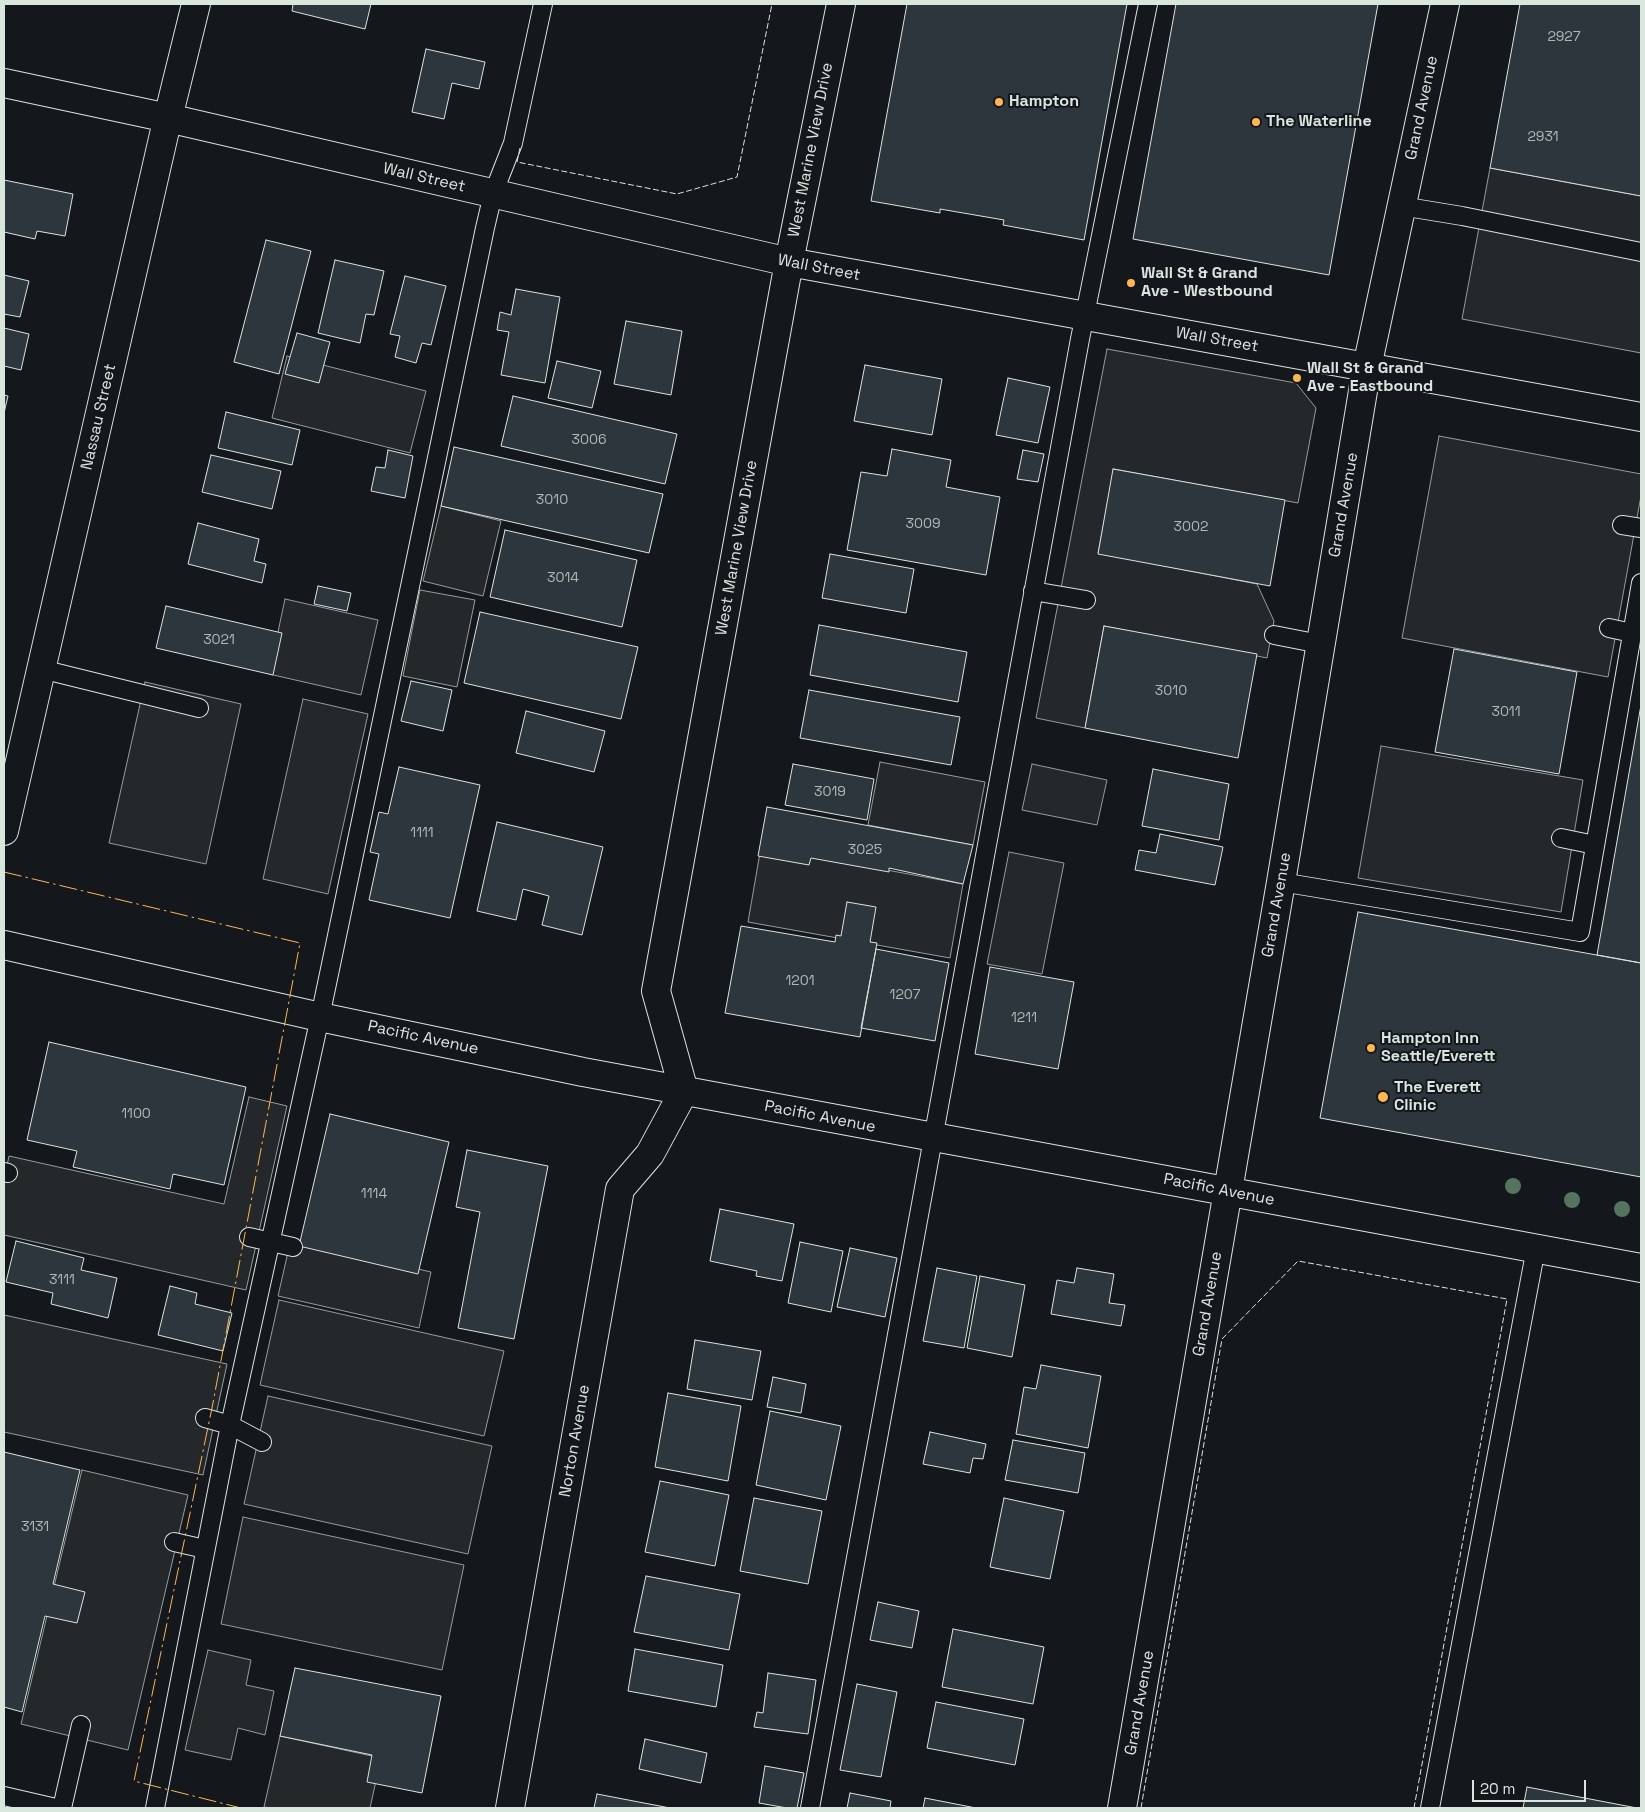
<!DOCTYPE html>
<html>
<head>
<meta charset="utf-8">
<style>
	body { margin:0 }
	#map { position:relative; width:1645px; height:1812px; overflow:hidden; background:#14181c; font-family:"Space Grotesk",sans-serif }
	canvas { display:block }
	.frame { position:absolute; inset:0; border:5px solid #d8e6dc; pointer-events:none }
	.scale { position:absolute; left:1472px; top:1780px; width:114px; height:22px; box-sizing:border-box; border:2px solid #d8e6dc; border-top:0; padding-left:6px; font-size:15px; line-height:18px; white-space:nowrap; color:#d8e6dc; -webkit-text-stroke:4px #14181c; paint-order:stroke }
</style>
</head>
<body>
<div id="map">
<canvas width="1645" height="1812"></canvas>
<div class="frame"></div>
<div class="scale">20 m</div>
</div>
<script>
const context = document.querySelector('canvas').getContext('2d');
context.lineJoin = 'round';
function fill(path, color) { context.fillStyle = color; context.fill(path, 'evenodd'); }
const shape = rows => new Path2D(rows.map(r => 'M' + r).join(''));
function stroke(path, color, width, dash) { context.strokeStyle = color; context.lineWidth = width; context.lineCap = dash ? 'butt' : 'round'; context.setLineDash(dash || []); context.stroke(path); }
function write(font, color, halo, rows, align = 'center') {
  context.font = font + ' "Space Grotesk",sans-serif'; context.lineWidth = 4; context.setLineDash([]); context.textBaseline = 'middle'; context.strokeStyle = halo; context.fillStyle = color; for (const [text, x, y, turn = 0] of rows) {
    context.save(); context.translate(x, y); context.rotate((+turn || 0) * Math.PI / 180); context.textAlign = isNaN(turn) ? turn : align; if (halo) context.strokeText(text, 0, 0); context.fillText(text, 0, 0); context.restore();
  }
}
const parking = shape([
	[1490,168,1641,196,1641,353,1462,319,1490,168],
	[1107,349,1296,383,1316,408,1298,503,1114,469,1098,553,1257,584,1274,621,1267,658,1104,626,1085,728,1036,718,1107,349],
	[287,356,426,391,410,453,272,418,287,356],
	[1439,436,1641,474,1641,496,1608,677,1402,638,1439,436],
	[441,506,501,521,483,596,423,581,441,506],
	[420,590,475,600,457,687,403,676,420,590],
	[285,599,378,620,361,695,269,674,285,599],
	[145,682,241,704,206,864,109,843,145,682],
	[303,699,368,714,328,894,263,879,303,699],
	[1381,746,1583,780,1561,912,1358,878,1381,746],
	[880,762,985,782,973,845,868,825,880,762],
	[1032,764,1107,780,1097,825,1022,810,1032,764],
	[761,847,963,884,950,958,748,922,761,847],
	[1009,852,1064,863,1042,974,987,964,1009,852],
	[249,1097,287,1106,246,1290,4,1235,4,1180,9,1156,224,1204,249,1097],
	[291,1239,431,1272,419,1328,278,1296,291,1239],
	[279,1300,504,1351,484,1436,260,1385,279,1300],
	[4,1315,227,1364,203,1475,4,1432,4,1315],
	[268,1396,492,1446,468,1554,244,1504,268,1396],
	[82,1470,188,1495,128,1750,21,1724,82,1470],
	[243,1517,464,1565,442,1670,221,1624,243,1517],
	[208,1650,251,1660,246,1685,274,1691,265,1735,238,1728,231,1760,185,1750,208,1650],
	[280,1736,381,1758,370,1808,272,1808,264,1807,280,1736]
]);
const building = shape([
	[293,4,371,4,365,29,292,11,293,4],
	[907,4,1127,4,1084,240,1003,225,1004,220,940,209,940,213,871,201,907,4],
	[1176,4,1378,4,1329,275,1133,239,1176,4],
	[1520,4,1641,4,1641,196,1490,168,1520,4],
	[426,49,485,62,479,89,452,83,444,119,412,112,426,49],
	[4,180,73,194,65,236,37,231,35,239,4,232,4,180],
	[266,240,311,251,279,374,234,362,266,240],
	[335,260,384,271,374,315,366,314,360,343,318,333,335,260],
	[4,275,29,281,20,317,4,314,4,275],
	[405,276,446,286,431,345,422,343,416,363,395,357,400,336,390,334,405,276],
	[516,289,560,297,545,383,501,375,509,332,497,330,500,312,511,315,516,289],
	[626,321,682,331,671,395,614,384,626,321],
	[4,328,29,334,21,370,4,366,4,328],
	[297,333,330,342,319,383,285,374,297,333],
	[557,361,601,371,592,408,548,398,557,361],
	[865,365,942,379,932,435,854,421,865,365],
	[1008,378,1050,387,1038,443,996,435,1008,378],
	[4,395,8,396,4,413,4,395],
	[513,396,677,434,665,484,501,446,513,396],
	[226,412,300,430,292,465,218,448,226,412],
	[454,447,663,494,649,553,441,506,454,447],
	[892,449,951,460,946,487,1000,497,986,575,847,550,861,472,887,476,892,449],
	[388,450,413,456,405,498,371,491,376,467,385,468,388,450],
	[1023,450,1044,454,1038,482,1017,479,1023,450],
	[211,455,281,471,272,509,202,492,211,455],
	[1113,469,1285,500,1270,586,1098,554,1113,469],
	[198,523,259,539,254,561,266,564,262,583,188,564,198,523],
	[505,530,637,560,622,627,490,597,505,530],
	[830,554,914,569,906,613,822,598,830,554],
	[318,586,351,593,347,611,314,604,318,586],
	[166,606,282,633,273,675,156,648,166,606],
	[480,612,638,647,621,719,464,683,480,612],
	[819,625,967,652,958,702,810,675,819,625],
	[1104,626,1257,654,1238,758,1085,728,1104,626],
	[1454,649,1577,672,1559,774,1435,752,1454,649],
	[411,681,452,690,443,731,401,721,411,681],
	[809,690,960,717,951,765,800,738,809,690],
	[1641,705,1641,963,1597,955,1641,705],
	[526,711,605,731,594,772,516,753,526,711],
	[793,764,874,779,867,820,785,805,793,764],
	[399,767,480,785,450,918,369,900,379,854,370,852,379,812,388,814,399,767],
	[1153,769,1229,784,1219,840,1142,826,1153,769],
	[767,807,973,845,963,884,889,868,889,872,811,858,809,865,758,856,767,807],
	[497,822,603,847,582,935,542,925,549,896,523,889,516,920,477,911,497,822],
	[1160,834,1223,847,1215,885,1135,870,1139,850,1156,853,1160,834],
	[847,902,876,907,870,942,877,943,860,1037,725,1013,741,926,835,942,836,935,841,936,847,902],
	[1358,912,1641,963,1641,1177,1320,1118,1358,912],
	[876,949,949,963,935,1041,861,1028,876,949],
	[990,967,1074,982,1058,1069,975,1054,990,967],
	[49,1042,246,1087,224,1185,173,1174,170,1189,73,1167,77,1151,27,1140,49,1042],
	[330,1114,449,1142,418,1274,299,1246,330,1114],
	[467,1150,548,1166,514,1339,458,1328,480,1212,456,1207,467,1150],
	[720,1209,794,1224,782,1281,756,1276,757,1271,710,1261,720,1209],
	[16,1241,84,1258,81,1270,117,1278,108,1318,51,1304,53,1293,6,1282,16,1241],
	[800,1242,843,1251,831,1312,788,1303,800,1242],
	[850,1248,897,1258,885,1317,837,1307,850,1248],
	[937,1268,977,1276,964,1348,923,1341,937,1268],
	[1077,1268,1114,1274,1109,1303,1125,1305,1121,1326,1051,1314,1057,1280,1074,1283,1077,1268],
	[980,1276,1025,1285,1012,1357,967,1348,980,1276],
	[170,1286,197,1293,195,1304,232,1313,223,1351,158,1335,170,1286],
	[695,1340,761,1351,752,1400,687,1389,695,1340],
	[1041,1365,1101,1376,1088,1448,1016,1434,1024,1387,1036,1389,1041,1365],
	[773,1377,806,1384,801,1413,767,1407,773,1377],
	[668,1393,741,1406,728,1481,655,1467,668,1393],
	[770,1411,841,1426,826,1500,756,1485,770,1411],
	[930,1432,986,1444,983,1459,973,1458,970,1473,923,1464,930,1432],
	[1013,1440,1085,1453,1078,1493,1005,1480,1013,1440],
	[4,1452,80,1470,53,1584,85,1592,77,1623,45,1616,22,1712,4,1707,4,1452],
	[660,1481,729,1495,715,1566,645,1552,660,1481],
	[754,1498,822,1511,808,1584,740,1571,754,1498],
	[1004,1498,1064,1511,1050,1579,990,1567,1004,1498],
	[646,1576,740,1594,729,1650,634,1632,646,1576],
	[878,1602,919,1611,912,1648,870,1640,878,1602],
	[953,1629,1044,1647,1033,1704,942,1687,953,1629],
	[635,1649,723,1665,716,1707,628,1691,635,1649],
	[295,1668,441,1696,422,1793,367,1782,372,1755,280,1736,295,1668],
	[768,1673,816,1680,808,1734,754,1727,757,1712,763,1713,768,1673],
	[857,1684,897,1692,881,1777,840,1770,857,1684],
	[936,1702,1024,1719,1015,1765,927,1748,936,1702],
	[645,1739,707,1753,701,1783,639,1769,645,1739],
	[765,1766,804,1773,797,1808,787,1808,759,1803,765,1766],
	[1527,1787,1637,1808,1523,1808,1527,1787],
	[850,1793,891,1801,890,1808,847,1808,850,1793],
	[597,1794,670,1808,594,1808,597,1794],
	[925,1798,976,1808,923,1808,925,1798]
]);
const lane = shape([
	[1401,206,1462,216,1641,252],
	[1622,525,1641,528],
	[1033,591,1086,600],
	[1609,628,1632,633],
	[1274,635,1320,644],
	[41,669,199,708],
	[1561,838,1595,845],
	[1281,882,1580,932,1641,583],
	[4,1172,8,1173],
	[249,1237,293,1247],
	[205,1418,230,1425,262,1442],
	[174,1542,205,1549],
	[4,1796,56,1808],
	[62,1808,81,1725],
	[155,1808,230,1425,320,1017,485,228,493,194,513,143,543,4],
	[810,1808,1080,339,1148,4],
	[1430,1808,1536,1248]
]);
const street = shape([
	[510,1808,620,1189,650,1154,684,1091]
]);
const secondary = shape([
	[4,83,168,118,789,262,1641,417],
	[4,831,165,130,196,4],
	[4,945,320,1017,583,1072,1641,1268],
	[684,1091,656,991,789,262,841,4],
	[1122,1808,1281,882,1367,367,1445,4]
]);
const fence = shape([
	[520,148,517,162,677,194,737,177,772,4],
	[1141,1808,1222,1339,1298,1261,1507,1299,1414,1808]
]);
const power = shape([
	[4,872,300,943,212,1408,134,1781,241,1808]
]);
const trees = [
	[1513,1186],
	[1572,1200],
	[1622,1209]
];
const markers = [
	[999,102,5,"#ffb74d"],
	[1256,122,5,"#ffb74d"],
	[1131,283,5,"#ffb74d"],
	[1297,378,5,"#ffb74d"],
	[1371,1048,5,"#ffb74d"],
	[1383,1097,6,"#ffb74d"]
];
const numberNames = [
	["2927",1564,37],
	["2931",1543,137],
	["3006",589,440],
	["3010",552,500],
	["3009",923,524],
	["3002",1191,527],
	["3014",563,578],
	["3021",219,640],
	["3010",1171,691],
	["3011",1506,712],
	["3019",830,792],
	["1111",422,833],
	["3025",865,850],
	["1201",800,981],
	["1207",905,995],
	["1211",1024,1018],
	["1100",136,1114],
	["1114",374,1194],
	["3111",62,1280],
	["3131",35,1527]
];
const poiNames = [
	["Hampton",1009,102],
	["The Waterline",1266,122],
	["Wall St & Grand",1141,274],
	["Ave - Westbound",1141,292],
	["Wall St & Grand",1307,369],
	["Ave - Eastbound",1307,387],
	["Hampton Inn",1381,1039],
	["Seattle/Everett",1381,1057],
	["The Everett",1394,1088],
	["Clinic",1394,1106]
];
const streetNames = [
	["Grand Avenue",1422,108,-78],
	["West Marine View Drive",811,150,-79],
	["Wall Street",424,178,13],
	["Wall Street",819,268,11],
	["Wall Street",1217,340,10],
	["Nassau Street",99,417,-77],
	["Grand Avenue",1344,505,-80],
	["West Marine View Drive",737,548,-80],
	["Grand Avenue",1277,905,-80],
	["Pacific Avenue",423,1038,12],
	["Pacific Avenue",820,1117,11],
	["Pacific Avenue",1219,1190,11],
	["Grand Avenue",1208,1304,-80],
	["Norton Avenue",575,1441,-80],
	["Grand Avenue",1140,1703,-80]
];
fill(parking, '#24282b');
stroke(parking, '#939e99', 1);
fill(building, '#2c363c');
stroke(building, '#d8e6dc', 1);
stroke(lane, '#d8e6dc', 20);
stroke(street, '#d8e6dc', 30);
stroke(secondary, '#d8e6dc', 30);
stroke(lane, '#14181c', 18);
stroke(street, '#14181c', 28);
stroke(secondary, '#14181c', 28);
stroke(fence, '#d8e6dc', 1, [6, 2.5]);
stroke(power, '#ffb74d', 1, [18, 4, 2.5, 4]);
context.fillStyle = '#55745f';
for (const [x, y] of trees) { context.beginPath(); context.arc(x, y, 8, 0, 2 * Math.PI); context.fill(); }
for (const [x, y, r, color] of markers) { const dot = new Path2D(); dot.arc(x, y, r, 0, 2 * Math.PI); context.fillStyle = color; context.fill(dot); stroke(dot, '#14181c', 2); }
write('14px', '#adbab4', null, numberNames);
write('bold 16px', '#d8e6dc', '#14181c', poiNames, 'left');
write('16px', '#d8e6dc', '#14181c', streetNames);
</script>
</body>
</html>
